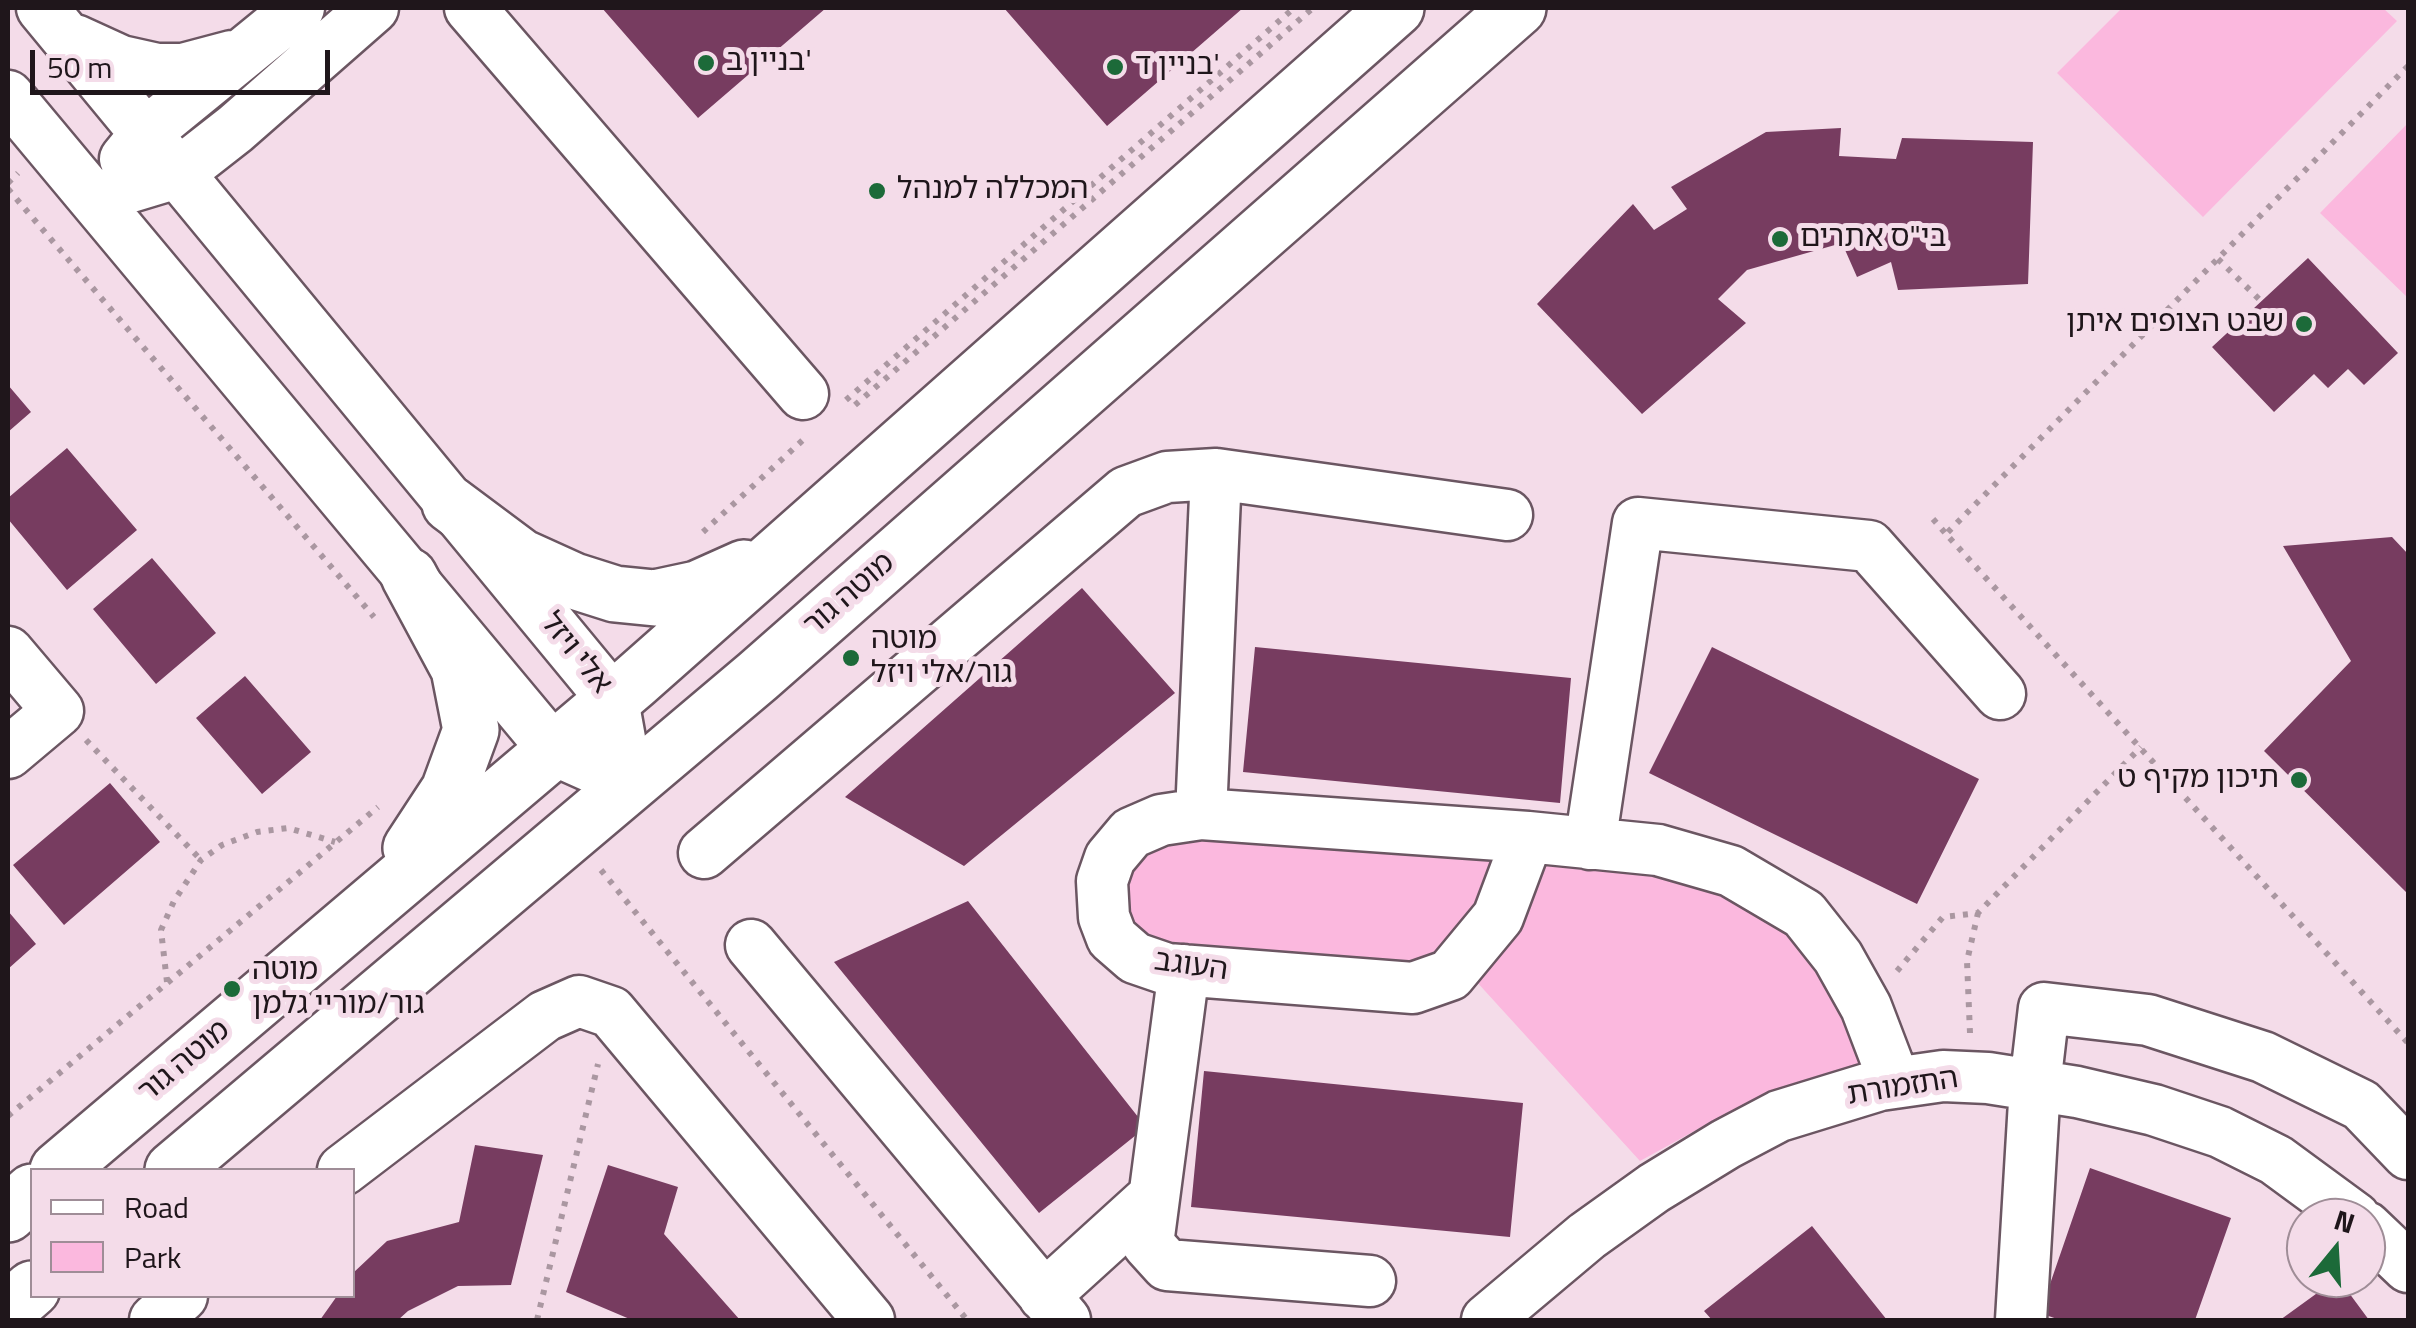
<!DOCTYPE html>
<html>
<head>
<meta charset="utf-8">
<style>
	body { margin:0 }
	#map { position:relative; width:2416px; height:1328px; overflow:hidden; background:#f4dce9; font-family:"Titillium Web",sans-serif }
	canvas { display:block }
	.frame { position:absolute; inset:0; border:10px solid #1f161b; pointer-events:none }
	.legend { position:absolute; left:30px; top:1168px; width:325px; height:130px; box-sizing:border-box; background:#f4dce9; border:2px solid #9f8d97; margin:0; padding:12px 18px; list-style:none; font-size:30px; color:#1f161b }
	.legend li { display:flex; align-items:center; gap:20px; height:50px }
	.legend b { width:50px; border:2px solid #9f8d97 }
	.north { position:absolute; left:2286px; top:1198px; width:100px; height:100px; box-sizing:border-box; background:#f4dce9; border:2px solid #9f8d97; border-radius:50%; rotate:18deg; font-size:28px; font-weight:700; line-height:40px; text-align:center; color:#1f161b }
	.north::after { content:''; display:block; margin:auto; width:35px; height:45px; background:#1c6a39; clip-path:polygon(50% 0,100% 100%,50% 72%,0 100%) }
	.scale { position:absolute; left:30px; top:50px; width:300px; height:45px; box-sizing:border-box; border:5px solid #1f161b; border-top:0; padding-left:12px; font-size:30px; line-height:35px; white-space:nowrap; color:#1f161b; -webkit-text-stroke:8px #f4dce9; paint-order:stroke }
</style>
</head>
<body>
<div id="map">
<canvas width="2416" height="1328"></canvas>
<div class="frame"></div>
<ul class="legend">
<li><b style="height:12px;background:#fff"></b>Road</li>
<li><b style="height:28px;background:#fbb8de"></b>Park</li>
</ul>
<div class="north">N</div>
<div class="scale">50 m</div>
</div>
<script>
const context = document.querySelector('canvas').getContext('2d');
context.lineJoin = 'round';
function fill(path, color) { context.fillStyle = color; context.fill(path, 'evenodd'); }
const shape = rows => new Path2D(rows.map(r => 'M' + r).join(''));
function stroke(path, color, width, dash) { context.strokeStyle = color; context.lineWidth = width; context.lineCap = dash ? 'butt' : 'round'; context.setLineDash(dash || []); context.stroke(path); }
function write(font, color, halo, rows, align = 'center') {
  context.font = font + ' "Titillium Web","Noto Sans Hebrew",sans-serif'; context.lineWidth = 10; context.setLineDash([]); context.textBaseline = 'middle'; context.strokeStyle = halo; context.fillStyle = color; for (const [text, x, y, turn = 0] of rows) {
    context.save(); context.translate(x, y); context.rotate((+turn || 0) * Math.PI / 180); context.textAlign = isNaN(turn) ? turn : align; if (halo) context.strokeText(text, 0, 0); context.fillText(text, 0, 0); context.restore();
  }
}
const green = shape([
	[2122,8,2383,8,2397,21,2203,217,2057,73],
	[2408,123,2408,298,2320,213],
	[1164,831,1512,847,1444,965,1169,957,1122,932,1120,863],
	[1533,858,1654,872,1785,914,1831,980,1869,1069,1738,1107,1640,1161,1475,980]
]);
const building = shape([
	[602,8,826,8,698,118],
	[1004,8,1243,8,1107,126],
	[1841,128,1839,156,1896,159,1902,138,2033,142,2028,284,1898,290,1891,262,1857,277,1842,243,1747,270,1718,299,1746,323,1642,414,1537,304,1633,204,1654,230,1687,209,1671,187,1766,132],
	[2308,258,2398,353,2364,385,2348,369,2328,388,2314,374,2274,412,2212,347],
	[8,385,31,412,8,432],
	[67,448,137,530,67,590,8,519,8,498],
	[2392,537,2408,554,2408,894,2264,751,2351,661,2283,546],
	[152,558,216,633,156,684,93,609],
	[1082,588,1175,693,964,866,845,797],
	[1255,647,1571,678,1560,803,1243,772],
	[1712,647,1979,779,1917,904,1649,773],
	[245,676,311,752,262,794,196,718],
	[110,783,160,842,64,925,13,865],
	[968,901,1146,1127,1039,1213,834,962],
	[8,911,36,944,8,969],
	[1204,1071,1523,1103,1510,1237,1191,1207],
	[475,1145,543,1155,511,1285,458,1286,408,1311,398,1320,320,1320,337,1296,352,1296,352,1274,387,1241,459,1222],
	[608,1165,678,1187,664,1234,740,1320,632,1320,566,1292],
	[2090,1168,2231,1218,2195,1320,2060,1320,2040,1313],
	[1812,1226,1887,1320,1712,1320,1704,1311],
	[2338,1278,2369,1320,2280,1320]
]);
const path = shape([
	[2408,66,1946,534,2408,1043],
	[8,183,18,173],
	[8,189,374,617],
	[2218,259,2261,301],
	[846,400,1294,8],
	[855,405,1313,8],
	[1933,519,1946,534],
	[703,532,804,439],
	[86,740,201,860],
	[601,870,967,1320],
	[1897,971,1943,917,1978,913,2141,747],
	[167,982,161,930,174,901,201,860,222,845,257,832,288,828,335,842],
	[1970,1033,1967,961,1978,913],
	[8,1116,378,807],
	[537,1320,598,1064]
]);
const minor = shape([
	[42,8,613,700,628,783],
	[470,8,803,394],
	[75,40,121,61,157,69,183,69,232,56],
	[8,96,554,750,628,783],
	[125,159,147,132,299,8],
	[94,198,180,172,235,129,373,8],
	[8,652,58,711,8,753],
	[1201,814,1216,474],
	[1528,837,1498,917,1450,975,1413,988,1167,969,1135,958,1112,938,1104,917,1102,881,1110,858,1131,833,1161,820,1201,814,1528,837,1658,850,1731,871,1804,914,1838,957,1866,1007,1895,1083],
	[1590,844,1638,523,1869,546,2000,694],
	[704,853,1126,492,1167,477,1216,474,1507,515],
	[751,945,1065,1320],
	[1184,970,1148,1244,1167,1265,1370,1281],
	[343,1170,545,1016,579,1001,611,1012,869,1320],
	[2366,1227,2408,1267],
	[1044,1296,1153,1197],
	[155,1320,182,1296],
	[1487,1320,1587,1236,1654,1188,1726,1144,1779,1116,1831,1100,1880,1085,1943,1076,1988,1078,2077,1092,2154,1110,2220,1132,2276,1160,2355,1218],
	[2021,1320,2035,1085,2044,1008,2148,1020,2263,1057,2361,1105,2408,1154]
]);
const major = shape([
	[450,504,521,557,574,581,615,594,655,598,697,589,744,568],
	[409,576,459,669,471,730,449,790,411,848],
	[58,1170,634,682,1396,8],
	[173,1170,758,676,1518,8],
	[8,1214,32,1192],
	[8,1310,32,1289]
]);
const markers = [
	[706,63,10,"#1c6a39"],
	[1115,67,10,"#1c6a39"],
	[877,191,10,"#1c6a39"],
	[1780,239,10,"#1c6a39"],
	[2304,324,10,"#1c6a39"],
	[851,658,10,"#1c6a39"],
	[2299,780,10,"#1c6a39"],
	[232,989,10,"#1c6a39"]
];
const poiNames = [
	["בניין ב'",726,63],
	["בניין ד'",1135,67],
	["המכללה למנהל",897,191],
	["בי\"ס אתרים",1800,239],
	["שבט הצופים איתן",2284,324,"right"],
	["מוטה",871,641],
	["גור/אלי ויזל",871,675],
	["תיכון מקיף ט",2279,780,"right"],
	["מוטה",252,972],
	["גור/מוריי גלמן",252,1006]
];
const streetNames = [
	["מוטה גור",850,595,-41],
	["אלי ויזל",575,654,51],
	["העוגב",1191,967,8],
	["מוטה גור",185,1062,-40],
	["התזמורת",1903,1088,-9]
];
fill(green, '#fbb8de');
fill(building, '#773c60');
stroke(minor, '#6b5662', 55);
stroke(major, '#6b5662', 60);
stroke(path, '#aa97a1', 6, [5, 8]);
stroke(minor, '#fff', 50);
stroke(major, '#fff', 55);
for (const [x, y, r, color] of markers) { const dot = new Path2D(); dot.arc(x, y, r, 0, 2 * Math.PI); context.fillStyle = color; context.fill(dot); stroke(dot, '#f4dce9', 4); }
write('30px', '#1f161b', '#f4dce9', poiNames, 'left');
write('30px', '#1f161b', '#f4dce9', streetNames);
</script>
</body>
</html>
